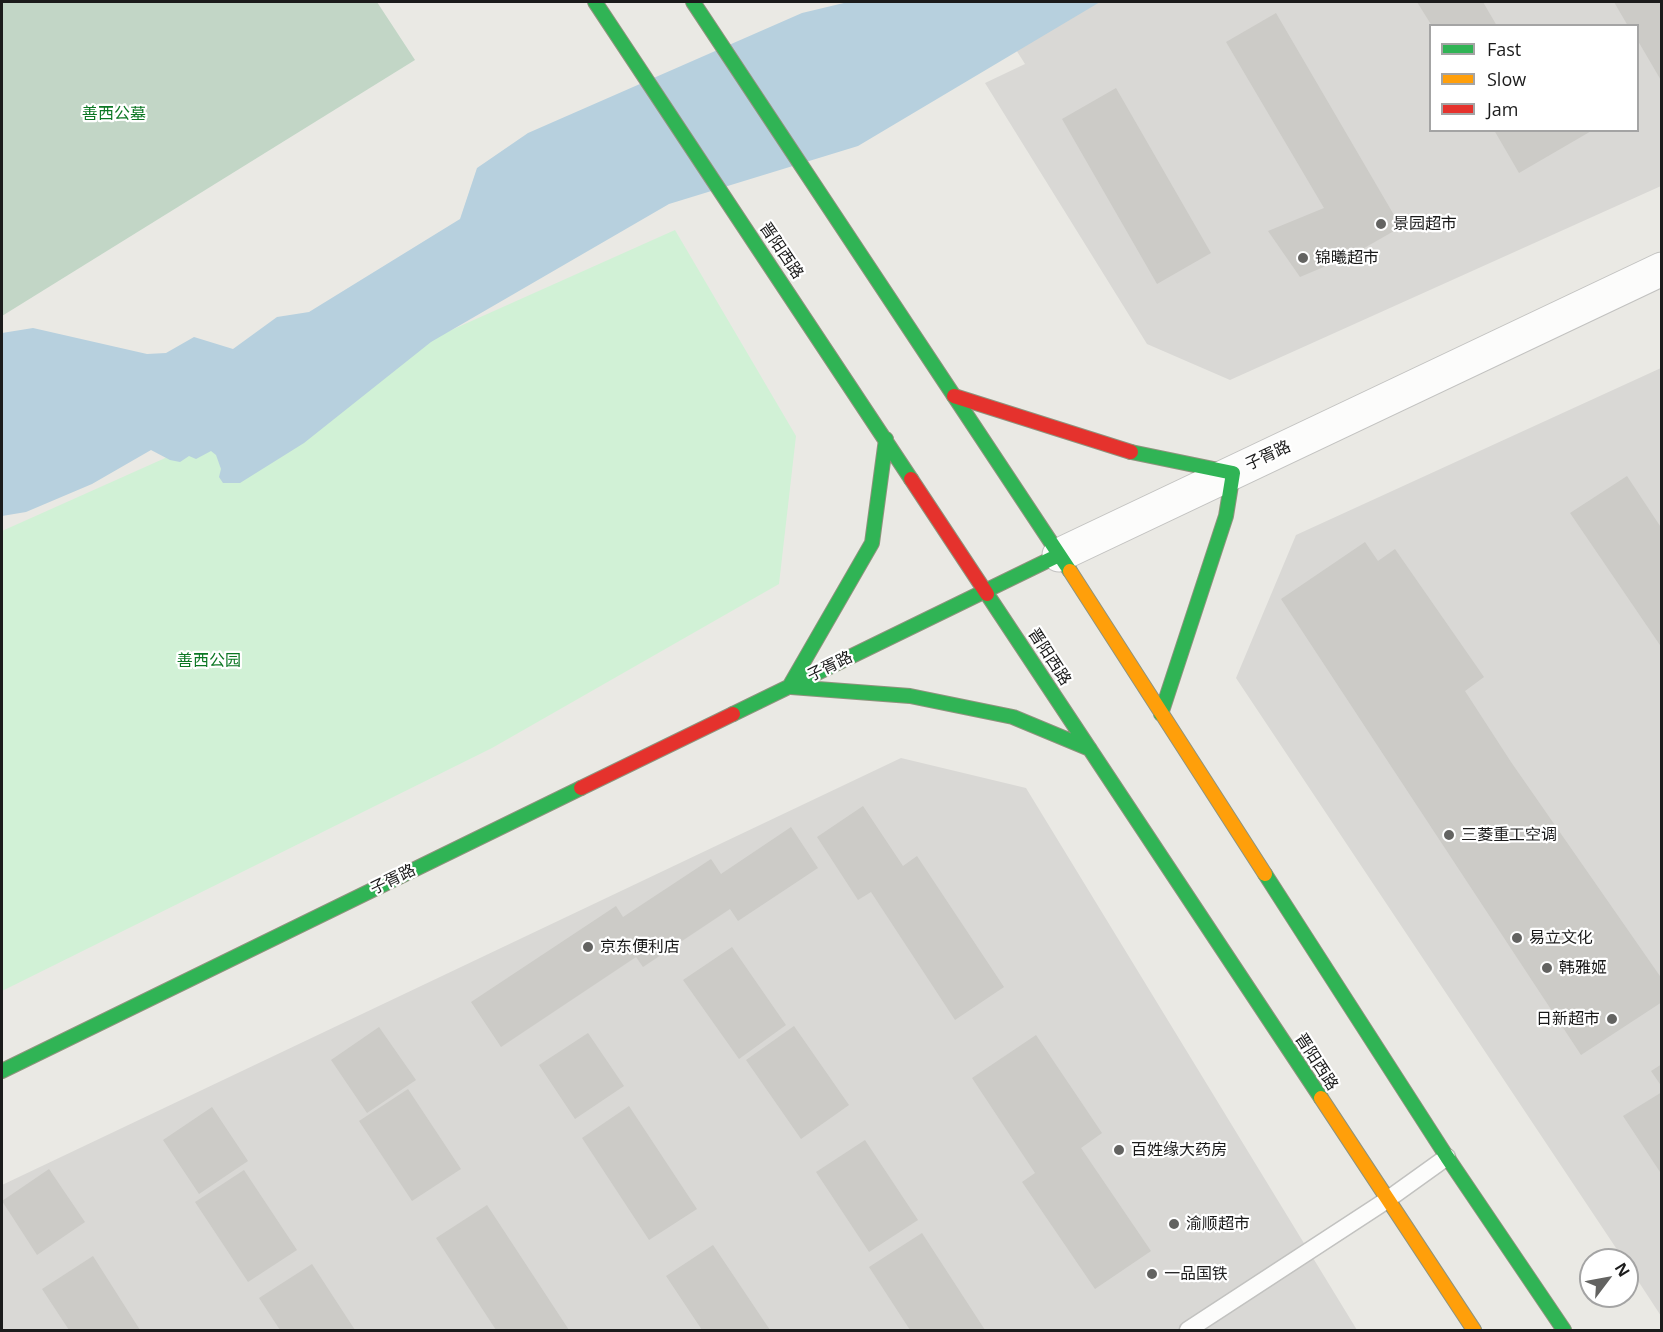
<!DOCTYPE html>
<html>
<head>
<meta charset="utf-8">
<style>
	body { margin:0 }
	#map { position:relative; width:1663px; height:1332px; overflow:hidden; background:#eae9e4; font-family:"Open Sans",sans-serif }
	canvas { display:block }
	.frame { position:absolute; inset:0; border:3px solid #1b1b1b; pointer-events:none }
	.legend { position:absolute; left:1429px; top:24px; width:210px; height:108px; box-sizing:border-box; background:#fff; border:2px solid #a4a4a4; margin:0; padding:8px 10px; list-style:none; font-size:18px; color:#1b1b1b }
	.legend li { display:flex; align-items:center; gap:12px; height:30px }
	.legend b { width:30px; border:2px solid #a4a4a4 }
	.north { position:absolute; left:1579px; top:1248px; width:60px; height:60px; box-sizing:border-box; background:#fff; border:2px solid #a4a4a4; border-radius:50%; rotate:58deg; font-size:16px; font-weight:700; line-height:24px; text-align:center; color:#1b1b1b }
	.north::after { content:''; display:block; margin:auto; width:21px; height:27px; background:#636361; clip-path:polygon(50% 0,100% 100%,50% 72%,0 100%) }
</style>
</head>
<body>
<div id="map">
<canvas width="1663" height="1332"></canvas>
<div class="frame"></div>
<ul class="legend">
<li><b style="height:8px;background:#30b455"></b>Fast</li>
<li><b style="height:8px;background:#ff9f0a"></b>Slow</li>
<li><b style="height:8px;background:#e5322d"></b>Jam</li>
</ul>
<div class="north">N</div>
</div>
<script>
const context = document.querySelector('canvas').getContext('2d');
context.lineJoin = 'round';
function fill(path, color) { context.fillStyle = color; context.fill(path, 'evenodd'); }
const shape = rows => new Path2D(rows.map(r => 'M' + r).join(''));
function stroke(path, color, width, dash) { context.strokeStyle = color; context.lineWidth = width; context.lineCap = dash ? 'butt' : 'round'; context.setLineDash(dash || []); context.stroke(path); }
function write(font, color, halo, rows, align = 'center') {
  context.font = font + ' "Open Sans","Noto Sans SC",sans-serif'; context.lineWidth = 4.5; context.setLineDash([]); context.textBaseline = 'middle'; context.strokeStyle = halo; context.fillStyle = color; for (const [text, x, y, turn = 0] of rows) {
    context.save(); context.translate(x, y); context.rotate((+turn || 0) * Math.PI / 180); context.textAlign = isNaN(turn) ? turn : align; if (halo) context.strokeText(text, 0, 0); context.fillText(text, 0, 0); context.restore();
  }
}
const residential = shape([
	[986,2,1661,2,1661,186,1230,380,1147,344,985,83,1025,64],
	[1430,26,1638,26,1638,130,1430,130],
	[1661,368,1661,1316,1627,1264,1627,1260,1624,1260,1236,678,1296,535],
	[901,758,1026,788,1357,1330,2,1330,2,1185]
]);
const cemetery = shape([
	[2,2,377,2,415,60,2,316]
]);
const park = shape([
	[675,230,796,436,779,584,492,748,2,991,2,531]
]);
const water = shape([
	[848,2,1100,2,858,146,669,204,431,342,304,443,240,483,223,483,219,477,221,469,216,455,211,451,196,459,189,456,180,462,170,460,151,450,92,484,26,512,2,516,2,333,33,328,147,354,166,353,194,337,233,349,277,317,309,312,460,219,477,168,528,133,802,13]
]);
const building = shape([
	[1417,2,1483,2,1497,26,1432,26],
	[1614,2,1662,2,1662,82,1638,41,1638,26,1628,26],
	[1276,13,1401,227,1352,255,1300,277,1268,231,1324,208,1226,42],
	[1116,88,1211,253,1157,284,1062,119],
	[1494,130,1593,130,1519,173],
	[1627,476,1662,529,1662,648,1570,513],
	[1365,542,1378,561,1395,549,1484,677,1465,691,1511,762,1662,979,1662,1002,1581,1055,1281,599],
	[863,806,903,866,917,856,1004,987,955,1020,871,892,858,900,817,837],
	[791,827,818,868,738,921,730,909,643,967,636,957,501,1047,471,1002,616,906,623,917,711,859,721,874],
	[732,947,786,1025,739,1059,683,980],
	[794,1026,849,1105,801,1139,746,1060],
	[379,1027,416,1080,367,1113,331,1060],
	[588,1033,624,1086,575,1119,539,1065],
	[1036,1035,1102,1133,1081,1148,1151,1251,1095,1289,1022,1182,1035,1173,972,1078],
	[1662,1064,1662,1087,1651,1071],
	[408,1089,461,1169,412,1201,359,1121],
	[1662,1092,1662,1175,1623,1116],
	[629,1106,697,1209,649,1240,582,1138],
	[212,1107,248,1161,199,1194,163,1140],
	[865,1140,918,1220,869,1252,816,1172],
	[49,1169,85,1222,37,1255,2,1201],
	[244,1170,297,1250,248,1282,195,1202],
	[487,1205,569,1330,496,1330,436,1238],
	[922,1233,985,1330,910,1330,869,1267],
	[713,1245,770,1330,702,1330,666,1276],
	[93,1256,140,1330,69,1330,42,1289],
	[312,1264,355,1330,280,1330,259,1298]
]);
const lane = shape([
	[1188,1330,1387,1200,1447,1157]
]);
const street = shape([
	[1059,555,1662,269]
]);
const fast = shape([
	[595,2,911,479],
	[693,2,1070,571],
	[1131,452,1233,473,1226,516,1161,714],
	[987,594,1321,1098],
	[789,687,872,543,886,439],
	[791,687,910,696,1013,717,1090,749],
	[733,714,1059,555],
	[1265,874,1447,1157,1564,1330],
	[2,1071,581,788]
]);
const slow = shape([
	[1070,571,1265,874],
	[1321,1098,1474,1330]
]);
const jam = shape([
	[954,396,1131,452],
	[911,479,987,594],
	[581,788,733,714]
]);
const markers = [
	[1381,224,6,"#636361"],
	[1303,258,6,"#636361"],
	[1449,835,6,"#636361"],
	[1517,938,6,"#636361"],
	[588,947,6,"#636361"],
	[1547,968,6,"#636361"],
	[1612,1019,6,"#636361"],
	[1119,1150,6,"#636361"],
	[1174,1224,6,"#636361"],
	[1152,1274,6,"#636361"]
];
const parkNames = [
	["善西公墓",114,114],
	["善西公园",209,661]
];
const poiNames = [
	["景园超市",1393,224],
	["锦曦超市",1315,258],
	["三菱重工空调",1461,835],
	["易立文化",1529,938],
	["京东便利店",600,947],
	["韩雅姬",1559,968],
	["日新超市",1600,1019,"right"],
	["百姓缘大药房",1131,1150],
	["渝顺超市",1186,1224],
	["一品国铁",1164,1274]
];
const streetNames = [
	["晋阳西路",781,251,56],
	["子胥路",1268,456,-25],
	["晋阳西路",1049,657,57],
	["子胥路",830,667,-26],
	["子胥路",393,880,-26],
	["晋阳西路",1316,1062,57]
];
fill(residential, '#d9d8d5');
fill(cemetery, '#c2d6c6');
fill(park, '#d1f1d6');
fill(water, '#b7d0de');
fill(building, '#cccbc7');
stroke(lane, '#c2c2c0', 19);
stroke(street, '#c2c2c0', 35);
stroke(fast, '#8e937d', 16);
stroke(slow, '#8e937d', 16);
stroke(jam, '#8e937d', 16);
stroke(lane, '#fcfcfb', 16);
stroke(street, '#fcfcfb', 33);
stroke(fast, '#30b455', 14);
stroke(slow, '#ff9f0a', 14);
stroke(jam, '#e5322d', 14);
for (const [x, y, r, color] of markers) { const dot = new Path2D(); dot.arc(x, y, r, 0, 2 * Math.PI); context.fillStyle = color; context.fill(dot); stroke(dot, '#fff', 2); }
write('16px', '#0c7724', '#fff', parkNames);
write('16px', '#1b1b1b', '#fff', poiNames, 'left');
write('16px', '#1b1b1b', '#fff', streetNames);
</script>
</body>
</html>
